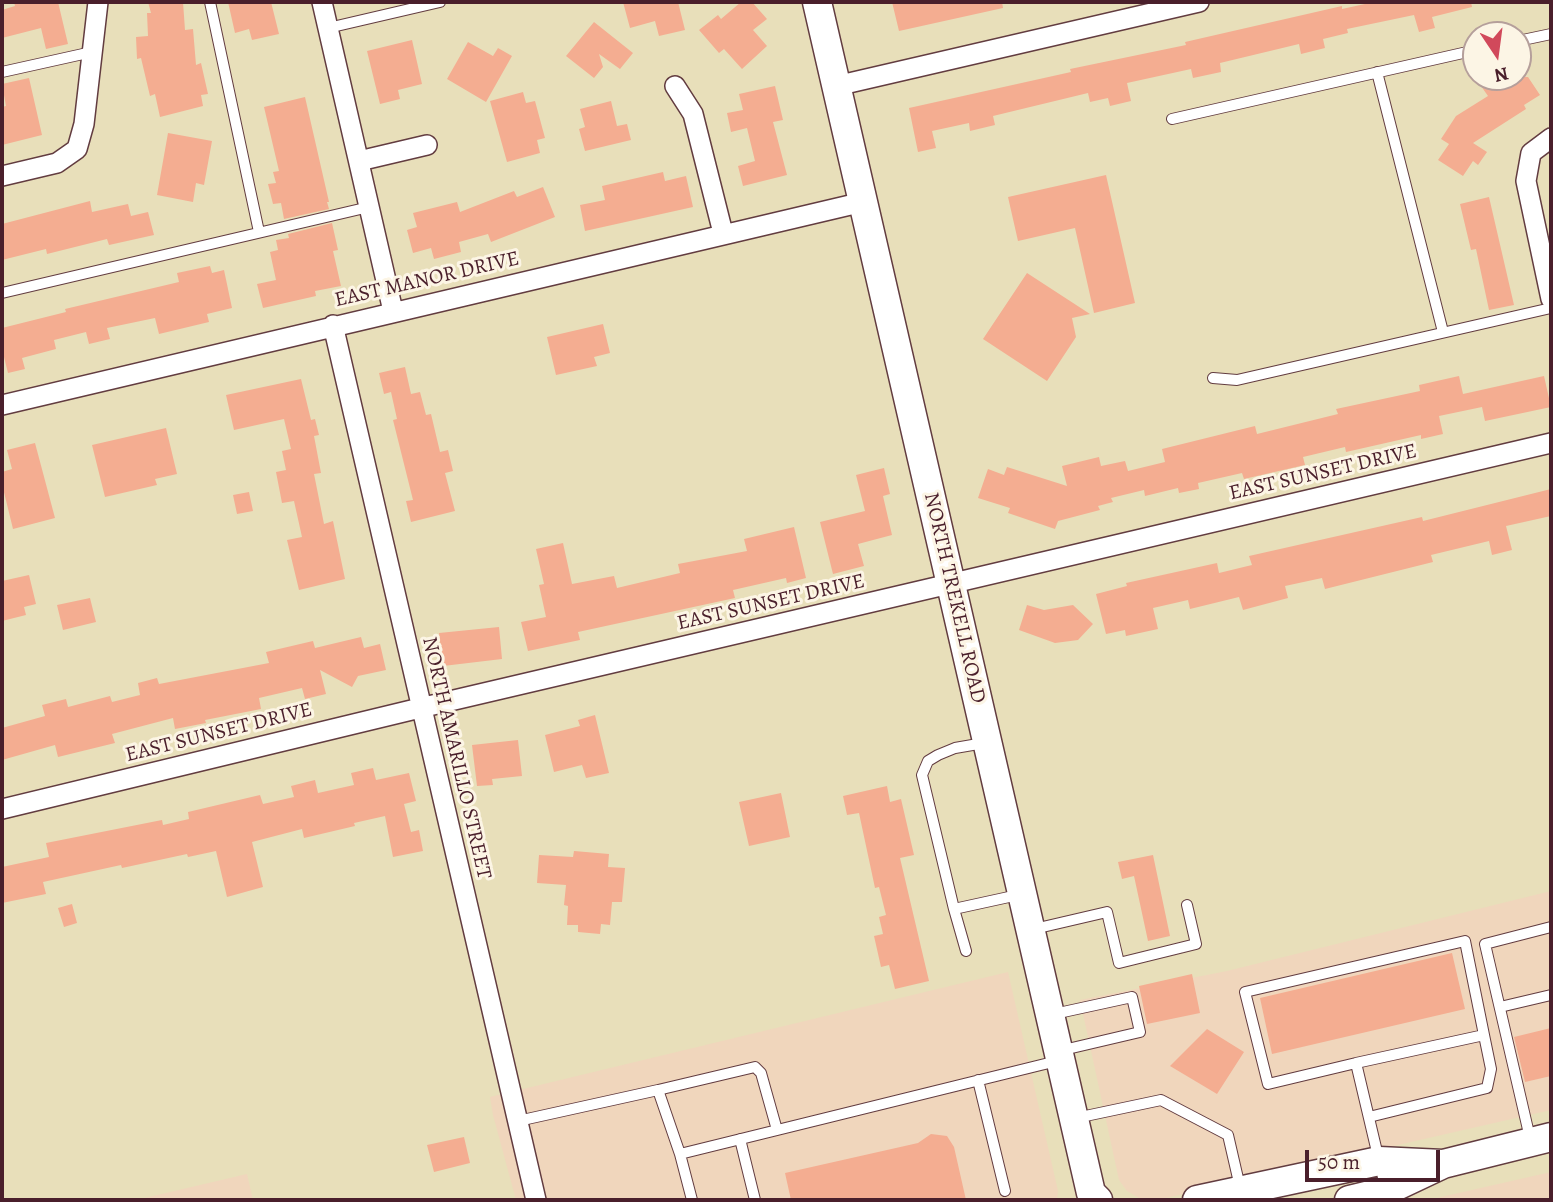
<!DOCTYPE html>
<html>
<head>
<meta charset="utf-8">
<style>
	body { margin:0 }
	#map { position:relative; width:1553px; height:1202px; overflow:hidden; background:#e8dfba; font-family:Alegreya,serif }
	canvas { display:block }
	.frame { position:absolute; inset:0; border:4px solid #4a1f2b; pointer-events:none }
	.north { position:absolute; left:1462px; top:21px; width:70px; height:70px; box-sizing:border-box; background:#fcf5e5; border:2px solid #b59f9b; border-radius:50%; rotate:167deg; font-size:19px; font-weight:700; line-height:28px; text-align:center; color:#4a1f2b }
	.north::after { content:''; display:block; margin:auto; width:24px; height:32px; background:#d1495b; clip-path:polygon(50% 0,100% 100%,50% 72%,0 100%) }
	.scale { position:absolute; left:1305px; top:1150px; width:135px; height:32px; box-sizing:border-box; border:4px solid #4a1f2b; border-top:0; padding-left:9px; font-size:21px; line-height:24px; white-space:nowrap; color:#4a1f2b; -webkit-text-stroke:5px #fcf5e5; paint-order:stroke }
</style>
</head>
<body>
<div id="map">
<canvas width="1553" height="1202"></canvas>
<div class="frame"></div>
<div class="north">N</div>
<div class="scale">50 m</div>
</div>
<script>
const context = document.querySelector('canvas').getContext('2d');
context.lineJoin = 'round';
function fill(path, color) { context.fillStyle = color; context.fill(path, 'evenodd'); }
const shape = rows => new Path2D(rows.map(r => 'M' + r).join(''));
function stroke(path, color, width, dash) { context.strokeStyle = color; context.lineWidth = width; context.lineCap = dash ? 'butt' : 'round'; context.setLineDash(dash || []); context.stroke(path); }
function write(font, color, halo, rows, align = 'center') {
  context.font = font + ' Alegreya,serif'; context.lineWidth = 6; context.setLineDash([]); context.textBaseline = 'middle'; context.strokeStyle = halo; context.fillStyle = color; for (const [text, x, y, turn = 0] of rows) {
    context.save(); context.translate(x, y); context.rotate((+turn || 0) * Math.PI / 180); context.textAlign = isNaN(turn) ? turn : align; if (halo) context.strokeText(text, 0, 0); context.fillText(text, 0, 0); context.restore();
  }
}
const built = shape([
	[1551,891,1551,1110,1157,1200,1139,1198,1127,1191,1119,1180,1080,1000,1227,971],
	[1008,972,1058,1191,1057,1200,516,1200,493,1115,490,1097],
	[1551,1172,1551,1200,1428,1200],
	[247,1174,253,1200,136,1200]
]);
const building = shape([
	[14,2,58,2,68,44,46,49,41,28,2,38,2,10,15,6],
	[148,2,183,2,185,30,193,29,196,65,201,63,208,94,201,95,203,106,160,117,155,94,150,96,141,58,137,59,136,37,148,36,147,13,151,13],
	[228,2,271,2,279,34,252,40,249,29,235,33],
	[623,2,678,2,685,30,659,36,655,21,630,28],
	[741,2,752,2,767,19,753,30,767,46,742,69,724,49,719,53,699,30,718,15,721,19],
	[892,2,1002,2,1003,8,899,31],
	[1374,2,1471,2,1472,7,1432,17,1435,28,1419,32,1414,15,1347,29,1348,33,1323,39,1325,48,1301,54,1299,44,1220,63,1221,72,1193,78,1191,69,1127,83,1131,101,1110,106,1108,98,1090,102,1088,93,993,116,995,125,970,131,969,123,932,131,936,148,918,152,909,108,1071,72,1070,69,1186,45,1185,42,1342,6,1342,9],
	[594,22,633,53,620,69,599,54,603,67,594,78,566,56],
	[412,40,422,84,398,90,400,99,380,104,367,51],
	[468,42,493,56,498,48,512,56,486,102,447,79],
	[1494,77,1528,77,1540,95,1524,105,1526,109,1473,143,1487,152,1478,165,1473,161,1463,176,1438,160,1449,144,1441,139,1456,116,1488,96,1481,86],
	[29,78,42,135,2,145,2,107,6,106,2,84],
	[775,86,783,120,773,122,787,175,743,186,738,166,755,161,747,128,731,132,727,113,743,110,739,94],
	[523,92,526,103,535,101,545,138,537,140,540,153,507,162,490,101],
	[305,97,329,202,327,202,329,209,284,219,281,203,273,204,268,184,276,183,273,172,279,171,264,107],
	[611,101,617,126,627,124,631,140,585,151,579,129,585,127,580,109],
	[168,133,212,141,204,185,196,183,193,202,157,195],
	[663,172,665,181,686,176,693,207,585,231,580,205,605,200,602,186],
	[1106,175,1135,303,1094,313,1075,228,1018,241,1008,197],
	[543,187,555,217,491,242,488,234,459,242,461,252,434,259,431,248,413,253,407,230,417,227,413,213,457,202,460,212,514,191,517,197],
	[1489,197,1514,305,1489,310,1476,249,1471,250,1460,204],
	[90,201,92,212,128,204,131,216,148,212,154,235,109,245,107,239,47,254,46,249,2,260,2,224],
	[332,223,338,250,333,251,341,286,315,291,316,296,263,308,257,284,276,280,270,252,278,250,276,240,289,238,288,234],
	[210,266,212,273,224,270,232,308,207,314,209,322,159,334,155,318,107,328,110,339,89,344,86,332,54,340,56,349,22,358,25,369,8,373,2,349,2,328,66,312,65,309,179,282,177,273],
	[1027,273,1090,314,1072,318,1076,337,1047,381,983,339],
	[603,324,610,353,594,357,597,366,556,375,547,337],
	[405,367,411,394,420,392,426,415,431,414,440,452,448,450,453,471,445,473,455,511,411,522,406,501,413,500,393,420,397,419,391,392,384,394,379,373],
	[1459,376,1463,394,1544,376,1551,407,1485,421,1482,407,1439,416,1443,434,1421,439,1421,435,1346,452,1345,447,1303,457,1305,465,1244,479,1242,473,1198,483,1199,489,1179,493,1178,488,1145,496,1144,490,1111,498,1113,502,1098,506,1100,510,1058,521,1055,529,1008,513,1010,508,978,498,988,469,1004,475,1007,467,1067,486,1062,466,1099,457,1101,466,1125,461,1128,471,1165,462,1162,449,1255,426,1257,434,1338,414,1336,409,1420,391,1419,385],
	[301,379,311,420,315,419,319,435,314,436,321,473,314,474,324,524,333,521,345,579,299,590,287,540,302,537,294,501,282,503,276,472,286,470,282,451,291,449,284,419,234,430,226,395],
	[166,428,177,474,155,479,157,485,105,497,92,445],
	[35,443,55,518,13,529,2,484,2,472,12,469,7,450],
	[884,468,890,494,883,496,892,535,858,544,864,566,833,574,820,522,865,511,856,475],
	[1551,489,1551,516,1506,526,1512,550,1492,555,1489,541,1431,555,1433,562,1325,589,1322,578,1285,586,1288,598,1243,610,1239,597,1190,609,1188,600,1153,608,1158,629,1126,636,1125,630,1106,634,1096,594,1127,586,1126,583,1217,563,1219,573,1252,565,1249,556,1422,517,1423,521],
	[249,492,253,511,237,514,233,495],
	[794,527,806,578,787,583,786,578,733,590,735,598,578,632,580,640,528,651,521,622,546,617,539,585,544,584,536,549,563,543,572,584,614,576,617,588,680,573,678,564,747,551,744,539],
	[29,575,36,604,24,607,26,615,2,621,2,581],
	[90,598,96,622,63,630,57,605],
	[1027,605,1044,610,1073,605,1093,624,1078,640,1055,643,1019,630],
	[499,627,502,659,443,666,439,633],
	[361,637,364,648,380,644,386,670,358,676,352,687,320,670,326,694,305,699,302,688,259,698,261,709,205,720,206,723,175,729,173,718,112,734,115,743,58,757,55,745,2,760,2,728,45,716,42,705,66,699,68,707,110,696,112,702,140,695,138,683,157,678,159,684,269,663,266,652,313,641,315,648],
	[595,715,609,773,586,778,582,765,554,772,545,735,580,726,578,720],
	[518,740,522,776,492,779,493,785,477,786,472,745],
	[373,768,376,780,409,773,416,801,404,804,411,832,419,830,423,851,393,857,385,816,354,823,355,826,304,838,302,829,252,842,263,887,227,897,216,851,188,857,187,854,122,868,121,865,43,882,46,894,2,903,2,867,49,857,46,843,162,820,163,825,189,819,188,812,260,795,263,804,294,797,291,786,315,780,318,793,354,785,351,773],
	[887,786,890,802,901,799,914,855,900,858,929,981,895,989,889,965,881,967,874,936,883,934,879,917,886,915,879,887,875,888,859,813,847,815,843,796],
	[781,793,790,837,749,846,739,802],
	[574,851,609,854,608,867,625,868,622,902,612,902,610,925,601,924,600,934,578,932,578,925,567,925,568,906,564,905,566,885,537,883,539,855,573,857],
	[1153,855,1170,936,1148,941,1134,876,1122,879,1118,862],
	[72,904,77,923,64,927,58,908],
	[1452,953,1465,1009,1272,1054,1260,998],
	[1192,974,1200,1013,1147,1024,1139,986],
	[1551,1028,1551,1076,1525,1082,1514,1037],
	[1207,1029,1244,1052,1217,1094,1170,1066],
	[931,1134,947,1136,954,1147,966,1200,791,1200,785,1173,918,1143],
	[464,1137,470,1163,434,1172,427,1145]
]);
const service = shape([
	[210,2,259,232],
	[328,28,440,2],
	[1518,41,1551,34],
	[2,72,92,52],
	[1377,72,1443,332],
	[1172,119,1476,50],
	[2,293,369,207],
	[1213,378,1237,380,1551,308],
	[984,743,955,748,938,755,928,761,922,775,954,909,1018,895],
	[954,909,966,951],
	[1034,929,1107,912,1119,963,1196,944,1187,905],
	[1500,1007,1551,995],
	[1054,1014,1132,997,1140,1032,1059,1051],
	[1356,1063,1268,1084,1245,992,1465,941,1484,1035,1356,1063,1386,1190],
	[978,1080,1005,1191],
	[658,1090,755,1067,761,1073,777,1130],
	[1369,1117,1487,1088,1491,1069,1484,1035],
	[1076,1118,1161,1100,1228,1135,1240,1187],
	[518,1121,658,1090,680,1154,1057,1061],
	[1530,1138,1485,944,1551,927],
	[740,1139,755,1200],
	[680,1154,692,1200]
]);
const minor = shape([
	[322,2,393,311],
	[675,86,693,114,723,233],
	[836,86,1199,2],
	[1551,138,1531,153,1526,181,1551,299],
	[359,161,427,145],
	[2,176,57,163,77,149,84,124,98,2],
	[333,325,536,1200],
	[2,405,863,202],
	[2,809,420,708,1551,443]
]);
const secondary = shape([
	[817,2,1091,1193,1098,1200],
	[1197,1200,1379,1161,1443,1164],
	[1349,1200,1386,1191,1443,1164,1551,1137]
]);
const streetNames = [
	["EAST MANOR DRIVE",427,280,-13],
	["EAST SUNSET DRIVE",1323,473,-13],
	["NORTH TREKELL ROAD",954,598,77],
	["EAST SUNSET DRIVE",771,603,-13],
	["EAST SUNSET DRIVE",219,733,-14],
	["NORTH AMARILLO STREET",456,758,77]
];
fill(built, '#f0d6bc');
fill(building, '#f4ad91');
stroke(service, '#623c40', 12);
stroke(minor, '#623c40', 22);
stroke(secondary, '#623c40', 31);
stroke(service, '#fff', 10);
stroke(minor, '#fff', 19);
stroke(secondary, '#fff', 28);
write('21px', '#4a1f2b', '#fcf5e5', streetNames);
</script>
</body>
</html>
